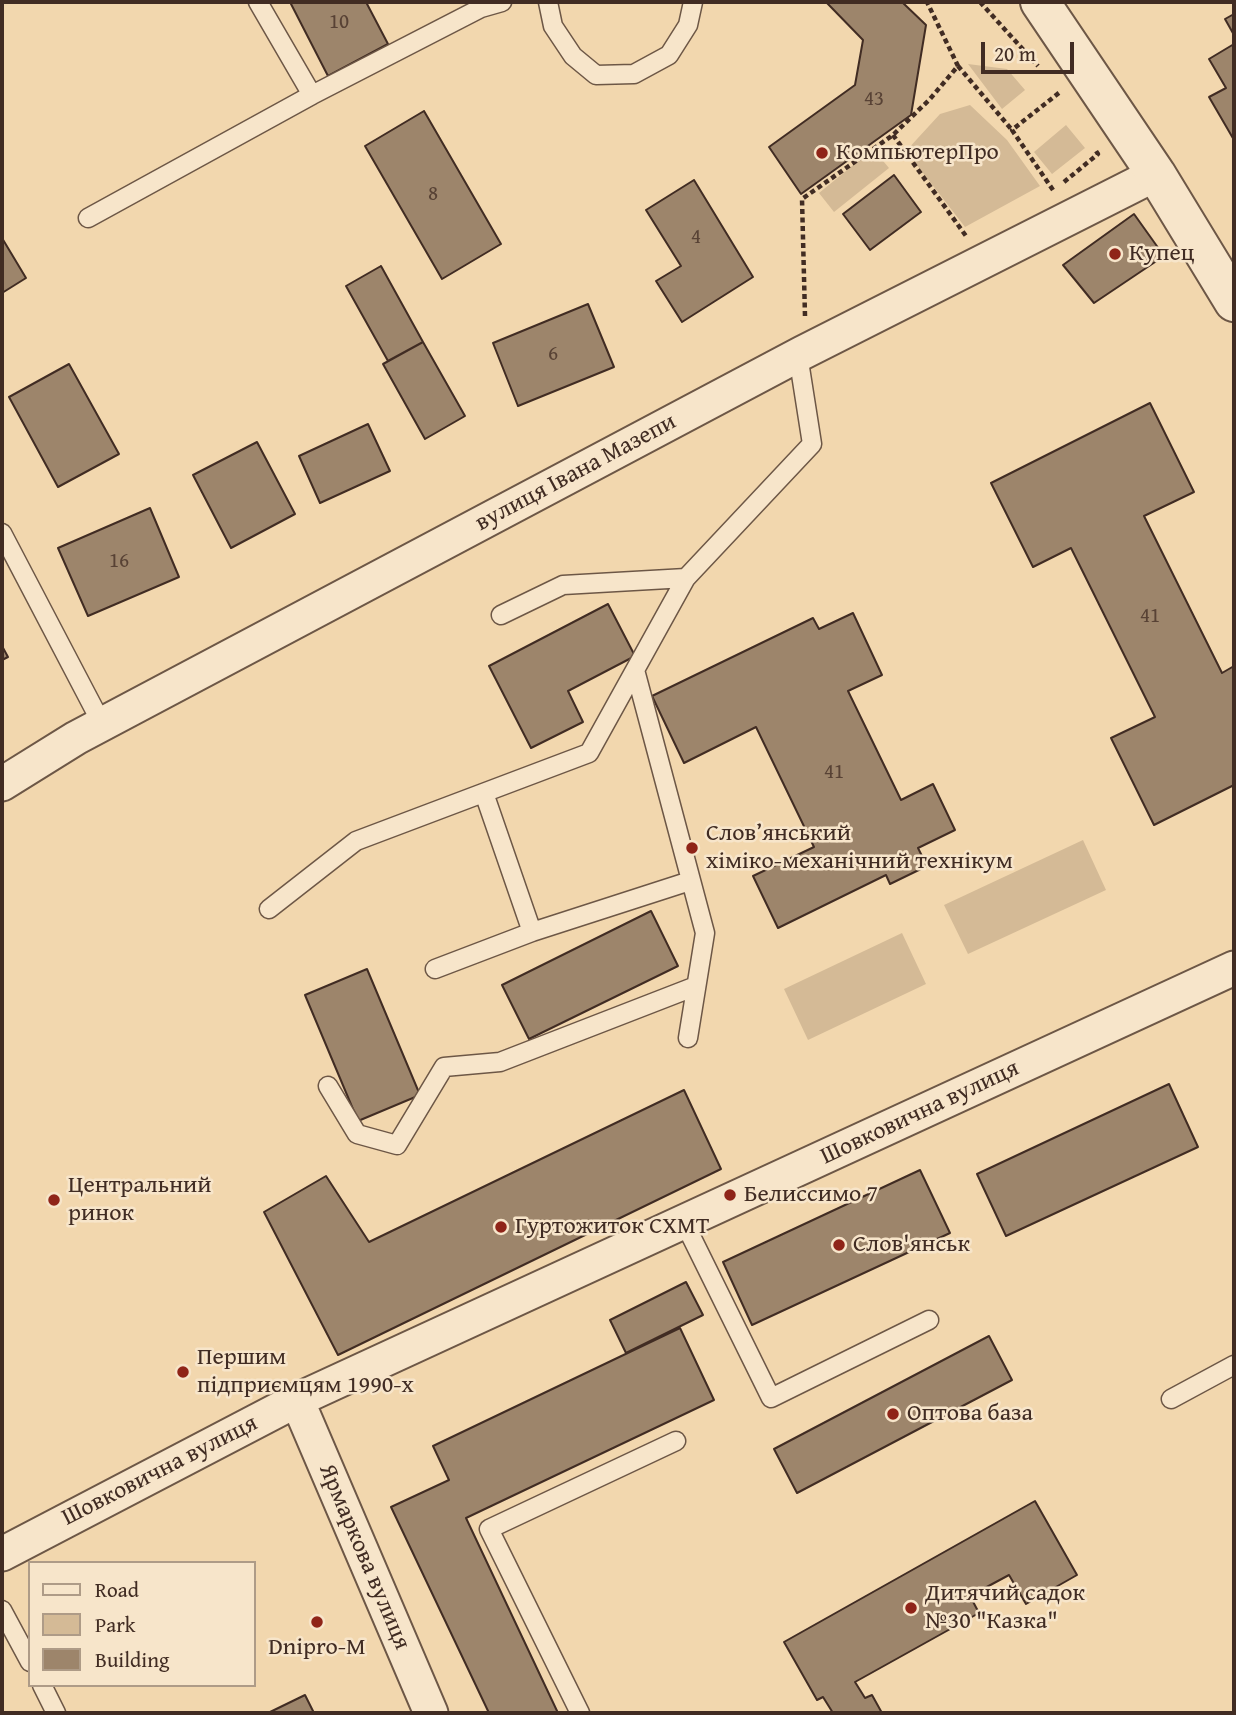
<!DOCTYPE html>
<html>
<head>
<meta charset="utf-8">
<style>
	body { margin:0 }
	#map { position:relative; width:1236px; height:1715px; overflow:hidden; background:#f2d7ae; font-family:"Gentium Book Plus",serif }
	canvas { display:block }
	.frame { position:absolute; inset:0; border:4px solid #412c23; pointer-events:none }
	.legend { position:absolute; left:28px; top:1561px; width:228px; height:126px; box-sizing:border-box; background:#f7e5ca; border:2px solid #ae9b87; margin:0; padding:9px 12px; list-style:none; font-size:21px; color:#412c23 }
	.legend li { display:flex; align-items:center; gap:14px; height:35px }
	.legend b { width:35px; border:2px solid #ae9b87 }
	.scale { position:absolute; left:981px; top:42px; width:93px; height:32px; box-sizing:border-box; border:4px solid #412c23; border-top:0; padding-left:9px; font-size:21px; line-height:24px; white-space:nowrap; color:#412c23; -webkit-text-stroke:5px #f7e5ca; paint-order:stroke }
</style>
</head>
<body>
<div id="map">
<canvas width="1236" height="1715"></canvas>
<div class="frame"></div>
<ul class="legend">
<li><b style="height:9px;background:#f7e5ca"></b>Road</li>
<li><b style="height:19px;background:#d4ba96"></b>Park</li>
<li><b style="height:19px;background:#9d856b"></b>Building</li>
</ul>
<div class="scale">20 m</div>
</div>
<script>
const context = document.querySelector('canvas').getContext('2d');
context.lineJoin = 'round';
function fill(path, color) { context.fillStyle = color; context.fill(path, 'evenodd'); }
const shape = rows => new Path2D(rows.map(r => 'M' + r).join(''));
function stroke(path, color, width, dash) { context.strokeStyle = color; context.lineWidth = width; context.lineCap = dash ? 'butt' : 'round'; context.setLineDash(dash || []); context.stroke(path); }
function write(font, color, halo, rows, align = 'center') {
  context.font = font + ' "Gentium Book Plus",serif'; context.lineWidth = 5; context.setLineDash([]); context.textBaseline = 'middle'; context.strokeStyle = halo; context.fillStyle = color; for (const [text, x, y, turn = 0] of rows) {
    context.save(); context.translate(x, y); context.rotate((+turn || 0) * Math.PI / 180); context.textAlign = isNaN(turn) ? turn : align; if (halo) context.strokeText(text, 0, 0); context.fillText(text, 0, 0); context.restore();
  }
}
const green = shape([
	[968,64,1007,69,1025,90,1002,109],
	[970,105,1007,140,1040,186,965,227,906,151,940,114],
	[1066,125,1085,148,1052,174,1034,152],
	[873,149,889,168,834,212,819,193],
	[1083,840,1106,890,968,954,944,905],
	[902,933,926,984,808,1040,784,989]
]);
const building = shape([
	[290,2,366,2,388,44,328,76,290,2],
	[826,2,902,2,926,25,911,115,801,194,769,147,855,85,863,40,826,2],
	[1234,14,1234,35,1225,19,1234,14],
	[1234,44,1234,140,1209,97,1226,88,1209,59,1234,44],
	[424,111,501,244,442,279,365,146,424,111],
	[894,175,921,212,870,250,843,214,894,175],
	[694,180,753,277,682,322,656,281,681,266,646,210,694,180],
	[1134,214,1164,256,1094,303,1063,265,1134,214],
	[2,238,26,278,2,293,2,238],
	[381,266,423,342,388,361,346,286,381,266],
	[588,304,614,367,518,406,493,343,588,304],
	[423,342,465,416,425,439,383,364,423,342],
	[69,364,119,454,58,487,9,397,69,364],
	[1150,403,1194,492,1144,516,1222,673,1234,666,1234,785,1154,825,1111,738,1155,717,1071,548,1033,567,991,483,1150,403],
	[368,424,390,471,320,503,299,456,368,424],
	[257,442,295,514,231,548,193,475,257,442],
	[150,508,179,577,88,616,58,548,150,508],
	[608,604,635,656,568,691,583,722,531,748,489,666,608,604],
	[853,613,882,675,848,691,901,800,933,784,955,830,918,848,927,866,890,884,886,875,778,928,753,876,814,847,756,727,684,763,652,696,813,618,819,629,853,613],
	[2,646,8,657,2,660,2,646],
	[651,911,678,966,529,1039,502,985,651,911],
	[367,969,420,1095,358,1121,305,995,367,969],
	[1169,1084,1198,1147,1006,1236,977,1174,1169,1084],
	[684,1090,721,1169,338,1355,264,1212,326,1176,369,1242,684,1090],
	[920,1170,950,1233,752,1325,723,1262,920,1170],
	[686,1282,703,1315,626,1353,610,1320,686,1282],
	[680,1328,714,1400,466,1518,558,1713,489,1713,391,1507,449,1480,433,1446,680,1328],
	[989,1336,1012,1380,797,1493,774,1449,989,1336],
	[1035,1501,1077,1575,1026,1604,1009,1575,970,1596,979,1613,855,1682,865,1698,872,1695,882,1713,833,1713,823,1697,817,1700,784,1642,1035,1501],
	[305,1695,314,1713,268,1713,305,1695]
]);
const path = shape([
	[980,2,1038,66],
	[958,66,1012,130],
	[893,135,966,236],
	[1064,182,1098,154,1096,151],
	[1053,190,1012,130,1060,92],
	[805,316,802,199,893,135,930,99,958,66,927,2]
]);
const service = shape([
	[548,2,553,26,573,56,596,75,634,74,669,55,688,25,693,2],
	[312,95,481,8,502,2],
	[88,218,312,95,258,2],
	[2,533,102,724],
	[501,615,563,585,686,578,812,444,798,355],
	[635,670,705,933,688,1038],
	[484,793,532,932,690,881],
	[269,909,356,841,589,753,686,578],
	[435,969,532,932],
	[328,1086,357,1134,397,1145,444,1067,500,1062,696,986],
	[684,1222,771,1398,929,1320],
	[1171,1399,1234,1365],
	[2,1610,30,1662],
	[42,1685,56,1713],
	[580,1713,489,1529,676,1441]
]);
const minor = shape([
	[2,784,76,738,802,353,1156,174],
	[297,1400,431,1713],
	[2,1554,297,1400,1234,968]
]);
const tertiary = shape([
	[1040,2,1156,174,1234,302]
]);
const markers = [
	[822,153,7,"#8f2418"],
	[1115,254,7,"#8f2418"],
	[692,848,7,"#8f2418"],
	[730,1195,7,"#8f2418"],
	[54,1200,7,"#8f2418"],
	[501,1227,7,"#8f2418"],
	[839,1245,7,"#8f2418"],
	[183,1372,7,"#8f2418"],
	[893,1414,7,"#8f2418"],
	[911,1608,7,"#8f2418"],
	[317,1622,7,"#8f2418"]
];
const numberNames = [
	["10",339,23],
	["43",874,100],
	["8",433,195],
	["4",696,238],
	["6",553,355],
	["16",119,562],
	["41",1150,617],
	["41",834,773]
];
const poiNames = [
	["КомпьютерПро",836,153],
	["Купец",1129,254],
	["Слов’янський",706,834],
	["хіміко-механічний технікум",706,862],
	["Центральний",68,1186],
	["ринок",68,1214],
	["Белиссимо 7",744,1195],
	["Гуртожиток СХМТ",515,1227],
	["Слов'янськ",853,1245],
	["Першим",197,1358],
	["підприємцям 1990-х",197,1386],
	["Оптова база",907,1414],
	["Дитячий садок",925,1594],
	["№30 \"Казка\"",925,1622],
	["Dnipro-M",317,1648,"center"]
];
const streetNames = [
	["вулиця Івана Мазепи",576,473,-28],
	["Шовковична вулиця",920,1113,-25],
	["Шовковична вулиця",160,1471,-27],
	["Ярмаркова вулиця",364,1557,67]
];
fill(green, '#d4ba96');
fill(building, '#9d856b');
stroke(building, '#412c23', 2);
stroke(service, '#6d5746', 21);
stroke(minor, '#6d5746', 37);
stroke(tertiary, '#6d5746', 42);
stroke(path, '#412c23', 4.5, [5, 3.5]);
stroke(service, '#f7e5ca', 18);
stroke(minor, '#f7e5ca', 33);
stroke(tertiary, '#f7e5ca', 38);
for (const [x, y, r, color] of markers) { const dot = new Path2D(); dot.arc(x, y, r, 0, 2 * Math.PI); context.fillStyle = color; context.fill(dot); stroke(dot, '#f7e5ca', 2.5); }
write('21px', '#584235', null, numberNames);
write('24px', '#412c23', '#f7e5ca', poiNames, 'left');
write('24px', '#412c23', '#f7e5ca', streetNames);
</script>
</body>
</html>
